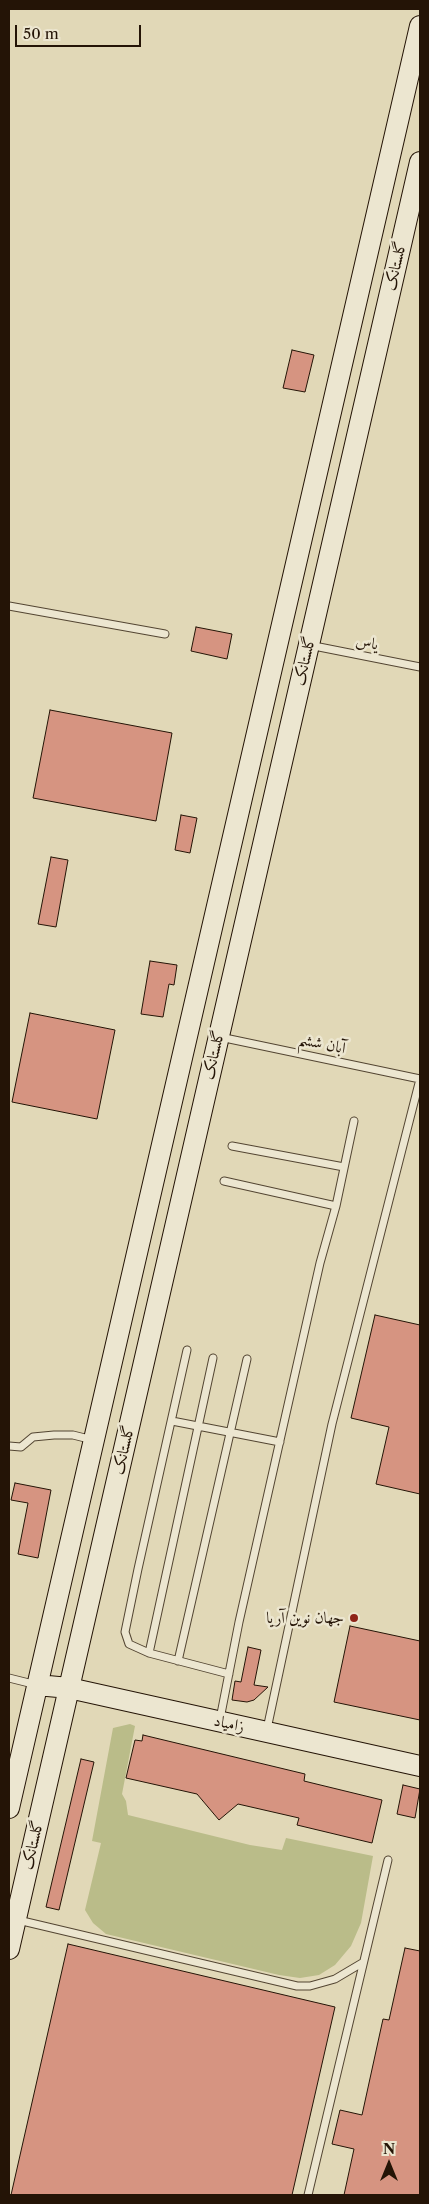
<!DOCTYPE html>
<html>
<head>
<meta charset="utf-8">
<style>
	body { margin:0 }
	#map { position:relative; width:429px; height:2204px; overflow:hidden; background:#e1d8b7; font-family:"Libre Caslon Text",serif }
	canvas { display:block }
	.frame { position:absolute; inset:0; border:10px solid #241406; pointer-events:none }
	.north { position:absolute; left:364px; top:2139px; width:50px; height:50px; -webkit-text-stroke:4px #ece6d0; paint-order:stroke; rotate:0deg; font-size:14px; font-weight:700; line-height:20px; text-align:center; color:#241406 }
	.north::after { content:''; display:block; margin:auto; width:18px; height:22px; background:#241406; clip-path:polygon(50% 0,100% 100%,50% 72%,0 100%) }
	.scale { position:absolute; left:15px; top:25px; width:126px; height:22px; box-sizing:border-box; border:2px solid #241406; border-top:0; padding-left:6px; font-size:15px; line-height:18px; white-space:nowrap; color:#241406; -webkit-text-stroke:4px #ece6d0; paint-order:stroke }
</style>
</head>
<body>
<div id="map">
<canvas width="429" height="2204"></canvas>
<div class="frame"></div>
<div class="north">N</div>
<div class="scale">50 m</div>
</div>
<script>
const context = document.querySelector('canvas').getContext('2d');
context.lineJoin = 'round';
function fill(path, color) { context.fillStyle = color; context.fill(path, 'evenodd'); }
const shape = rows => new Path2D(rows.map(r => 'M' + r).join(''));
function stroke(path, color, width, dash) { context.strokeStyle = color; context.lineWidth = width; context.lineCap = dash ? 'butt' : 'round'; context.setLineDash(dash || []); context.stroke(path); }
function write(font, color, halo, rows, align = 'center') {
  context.font = font + ' "Libre Caslon Text",Amiri,serif'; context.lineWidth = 5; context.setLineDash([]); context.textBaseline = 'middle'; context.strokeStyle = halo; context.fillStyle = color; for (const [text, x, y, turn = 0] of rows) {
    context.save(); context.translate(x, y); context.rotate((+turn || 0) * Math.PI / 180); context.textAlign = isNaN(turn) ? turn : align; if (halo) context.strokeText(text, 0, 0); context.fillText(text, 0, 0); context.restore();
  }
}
const green = shape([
	[130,1724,135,1726,122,1794,126,1801,128,1815,250,1845,282,1850,286,1838,373,1856,361,1923,351,1946,335,1965,319,1975,300,1978,279,1975,106,1934,93,1923,85,1910,101,1843,92,1841,113,1728]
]);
const building = shape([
	[292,350,314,355,305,392,283,388,292,350],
	[196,627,232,634,227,659,191,651,196,627],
	[50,710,172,733,156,821,33,798,50,710],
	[181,815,197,818,190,853,175,850,181,815],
	[51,857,68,860,56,927,38,924,51,857],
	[150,961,177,965,174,985,169,984,163,1017,141,1014,150,961],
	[30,1013,115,1030,97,1119,12,1102,30,1013],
	[375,1315,420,1325,420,1494,376,1484,389,1427,351,1418,375,1315],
	[15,1483,51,1490,38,1558,18,1554,28,1503,11,1500,15,1483],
	[350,1626,420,1641,420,1720,334,1702,350,1626],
	[248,1647,261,1650,254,1685,268,1687,254,1700,247,1702,232,1700,235,1681,241,1682,248,1647],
	[143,1735,305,1774,304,1781,382,1800,372,1843,297,1825,299,1818,238,1804,219,1820,197,1794,126,1778,135,1740,142,1741,143,1735],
	[81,1759,94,1762,59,1910,46,1907,81,1759],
	[403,1785,420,1789,415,1818,397,1814,403,1785],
	[68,1944,335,2007,292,2195,11,2195,68,1944],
	[405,1948,420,1951,420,2195,344,2195,354,2149,332,2144,340,2110,362,2115,383,2019,389,2020,405,1948]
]);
const lane = shape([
	[9,606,165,634],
	[309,645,420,667],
	[220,1037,420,1079],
	[232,1146,344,1167],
	[224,1181,336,1206],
	[187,1350,138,1569,125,1632,129,1644,149,1653,229,1674],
	[172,1421,280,1442],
	[9,1446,21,1447,33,1437,54,1435,73,1435,93,1440],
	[149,1653,213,1358],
	[178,1661,247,1359],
	[9,1678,37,1685],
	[220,1719,239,1622,320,1263,336,1206,354,1121],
	[267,1729,332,1424,420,1079],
	[18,1920,297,1986,310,1986,335,1979,362,1963],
	[308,2195,388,1860]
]);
const secondary = shape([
	[37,1685,69,1688,420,1766],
	[9,1808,420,26],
	[9,1949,420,162]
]);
const markers = [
	[354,1618,5,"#8f2418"]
];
const streetNames = [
	["گلستانک",396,266,-77],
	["یاس",367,643,11],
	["گلستانک",305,661,-77],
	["آبان ششم",322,1044,12],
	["گلستانک",214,1055,-77],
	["گلستانک",124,1450,-77],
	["زامیاد",229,1724,12],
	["گلستانک",33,1845,-77]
];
const poiNames = [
	["جهان نوین آریا",344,1618]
];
fill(green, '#babc89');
fill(building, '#d69481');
stroke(building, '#241406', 1);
stroke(lane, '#534532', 9);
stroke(secondary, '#241406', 22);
stroke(lane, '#ece6d0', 7);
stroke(secondary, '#ece6d0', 20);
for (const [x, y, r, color] of markers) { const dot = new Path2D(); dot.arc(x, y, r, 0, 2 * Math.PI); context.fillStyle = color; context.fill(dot); stroke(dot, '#ece6d0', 2); }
write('16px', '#241406', '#ece6d0', streetNames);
write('16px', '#241406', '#ece6d0', poiNames, 'right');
</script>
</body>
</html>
